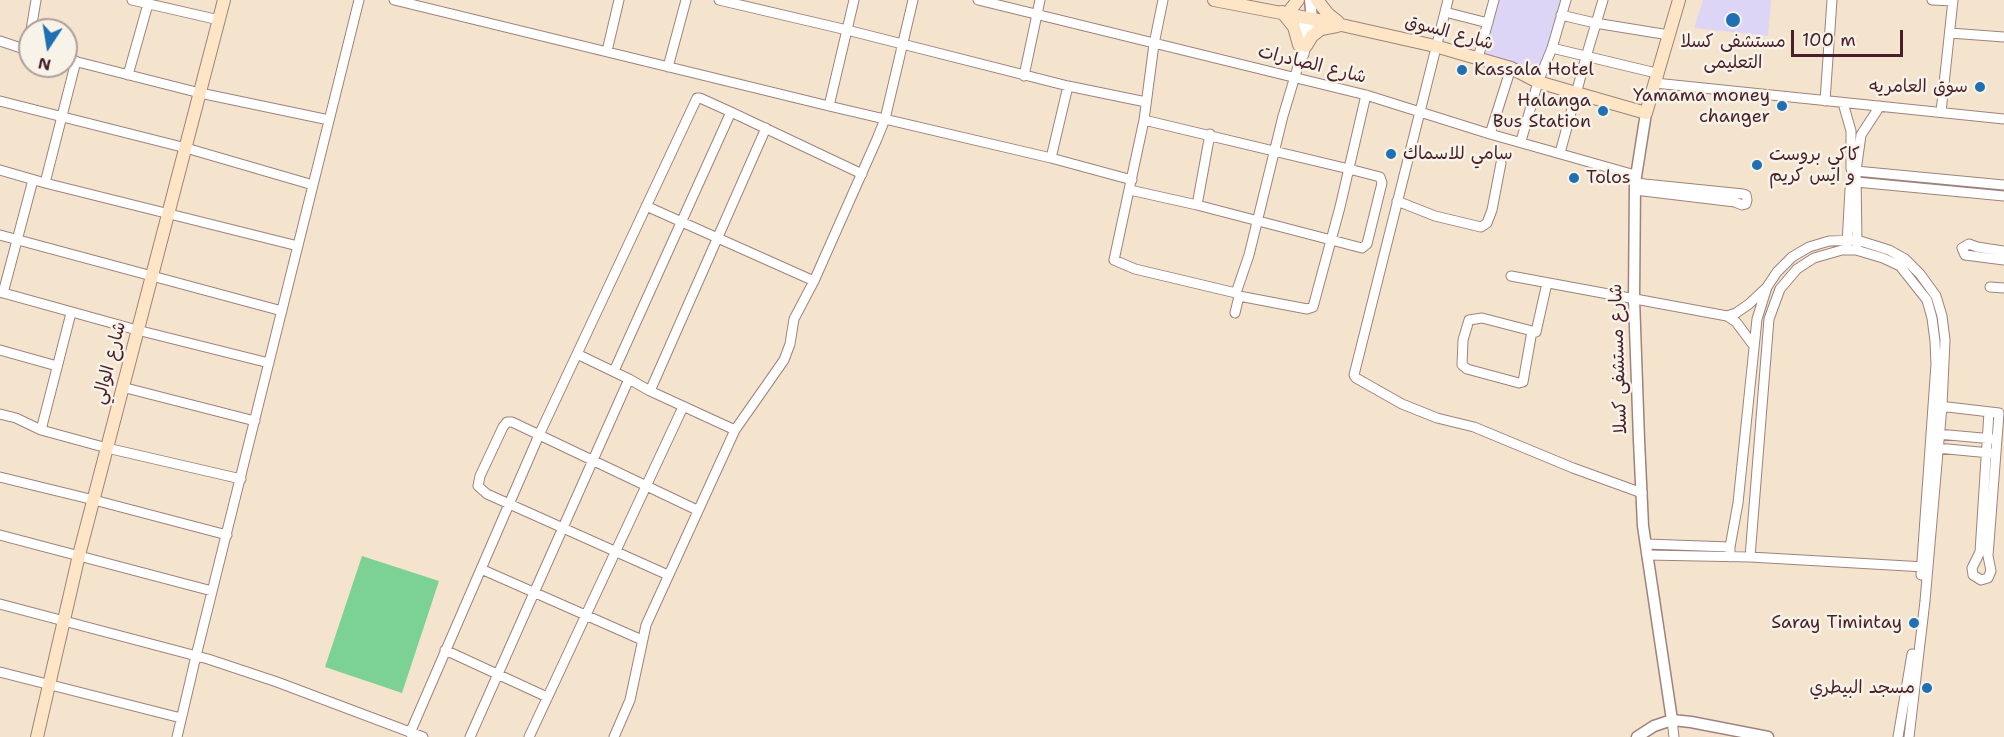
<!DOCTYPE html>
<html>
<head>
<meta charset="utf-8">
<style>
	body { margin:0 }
	#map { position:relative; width:2004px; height:737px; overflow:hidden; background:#f4e4cd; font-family:"Shantell Sans",sans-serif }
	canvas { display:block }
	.north { position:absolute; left:18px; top:18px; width:60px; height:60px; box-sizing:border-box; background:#f7f3e8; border:2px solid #b29e9c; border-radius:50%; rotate:192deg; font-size:16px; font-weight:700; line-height:24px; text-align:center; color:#4a1f2b }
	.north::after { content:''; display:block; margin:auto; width:21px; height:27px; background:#1f6fb2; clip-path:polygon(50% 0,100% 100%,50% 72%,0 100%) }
	.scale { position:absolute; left:1791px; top:30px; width:112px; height:27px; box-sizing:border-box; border:3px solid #4a1f2b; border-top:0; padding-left:8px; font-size:18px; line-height:21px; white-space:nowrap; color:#4a1f2b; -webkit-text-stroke:4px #f7f3e8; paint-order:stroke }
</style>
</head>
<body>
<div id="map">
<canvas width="2004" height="737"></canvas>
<div class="north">N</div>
<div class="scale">100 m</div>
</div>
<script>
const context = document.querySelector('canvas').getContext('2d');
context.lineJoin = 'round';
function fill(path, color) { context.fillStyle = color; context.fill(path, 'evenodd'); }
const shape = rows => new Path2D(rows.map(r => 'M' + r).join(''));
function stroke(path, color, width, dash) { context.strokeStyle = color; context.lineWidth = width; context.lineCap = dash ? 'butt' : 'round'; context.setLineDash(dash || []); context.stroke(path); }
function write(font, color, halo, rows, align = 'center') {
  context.font = font + ' "Shantell Sans","Playpen Sans Arabic",sans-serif'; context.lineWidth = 5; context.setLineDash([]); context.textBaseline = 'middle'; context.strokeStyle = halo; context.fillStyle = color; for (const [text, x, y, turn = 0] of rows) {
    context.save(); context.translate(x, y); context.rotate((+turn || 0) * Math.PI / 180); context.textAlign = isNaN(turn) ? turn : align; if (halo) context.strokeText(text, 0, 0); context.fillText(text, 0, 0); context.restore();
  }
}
const built = shape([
	[1497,0,1563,0,1543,71,1482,54],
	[1703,0,1771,0,1768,36,1694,28]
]);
const green = shape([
	[362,556,439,581,402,693,325,667]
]);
const minor = shape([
	[132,0,219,20],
	[394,0,829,106,1051,158,1132,180],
	[719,0,847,30,1068,86,1146,102],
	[978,0,1366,95,1490,134,1635,175],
	[1163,0,1154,44,1144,120,1114,260,1135,269,1236,293],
	[1448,0,1354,375,1356,378,1402,404,1437,418,1474,427,1573,468,1642,493],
	[1932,0,1953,1],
	[1445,12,1488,23],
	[1561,15,1595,23,1669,35],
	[31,30,36,0],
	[1950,33,2004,37],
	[0,41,30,51],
	[1299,44,1304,17],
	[1552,48,1656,73],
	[27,51,30,34],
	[607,51,619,0],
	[1478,58,1494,0],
	[66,59,200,93,329,120],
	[668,67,686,0],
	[128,75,148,4],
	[1024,76,1040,0],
	[1655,83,2004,119],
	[0,101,186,148,313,185],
	[1825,101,1832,0],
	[1843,103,1851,131,1851,169],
	[829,106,854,0],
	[1941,112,1953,0],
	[1490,134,1511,68],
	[1521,141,1538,82,1552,48,1566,0],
	[1560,153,1586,57,1603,0],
	[1051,158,1068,86],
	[0,170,45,183,298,246],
	[1856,171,2004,185],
	[1856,182,2004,196],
	[45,183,76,61],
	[1130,190,1197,205,1362,248,1367,244,1382,183,1380,177,1349,169,1144,120],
	[1635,190,1735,202,1742,205,1746,204,1747,200,1746,195,1743,194,1635,183],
	[1397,201,1435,216,1481,227,1487,223,1492,210,1501,163],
	[1197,205,1210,134],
	[646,206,814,281],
	[0,235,282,311],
	[1847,244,1850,189],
	[1857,245,1856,171,1861,135,1880,106],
	[2004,251,1977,247,1969,244,1962,248,1965,255,2004,260],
	[1511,276,1727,316,1736,322,1754,346],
	[1990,287,2004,288],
	[0,292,137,330,269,363],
	[3,293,33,180],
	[1239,296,1307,309,1313,307,1340,207,1366,95],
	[1235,313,1239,296,1236,293,1249,255,1283,116,1299,63,1304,54,1312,19],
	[1727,316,1736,313,1749,304,1765,289],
	[1536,332,1482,318,1469,320,1463,340,1462,365,1467,369,1519,383,1523,382,1532,331,1536,332,1547,283],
	[0,350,57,366],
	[577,354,629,379,650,391,735,430],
	[614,371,731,112],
	[122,387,255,421],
	[650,391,766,128],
	[1939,406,1999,413,1988,556,1991,571,1988,578,1981,580,1973,575,1972,568,1980,552,1989,412],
	[0,414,16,418,41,430,107,448,241,479],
	[41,430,71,313],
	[1938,434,1993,439],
	[1937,448,1990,453],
	[0,477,94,500,227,535],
	[0,535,212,591],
	[1646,544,1730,547],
	[1647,555,1750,557,1925,567],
	[1730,557,1730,547,1738,503,1757,319,1767,287,1777,272,1792,257,1809,247,1829,241,1857,240,1889,250,1905,259,1920,274,1936,296,1942,316,1945,340,1942,406,1925,601,1909,737],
	[1750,557,1769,319,1780,289,1797,269,1814,258,1842,250,1856,250,1883,258,1900,266,1927,300,1932,318,1935,341,1936,364,1921,575],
	[481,569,642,640],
	[668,575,487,494,478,486,480,476,503,427,507,422,512,422,697,510],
	[0,604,208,659,277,682,423,737],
	[445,650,547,697],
	[0,672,181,718],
	[1672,720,1674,737],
	[410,733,539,435,697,98,700,98,731,112,862,174],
	[177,737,196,656,359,0],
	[470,737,629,379],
	[529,737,683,407],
	[614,737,630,700,646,625,735,430,784,360,790,344,794,319,814,281,877,139,885,119,913,0],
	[1898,737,1912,654]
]);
const tertiary = shape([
	[1310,0,1312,19],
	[1646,113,1635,183,1634,299,1639,440,1643,526,1672,720],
	[1637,737,1654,726,1672,720,1691,722,1768,737]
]);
const secondary = shape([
	[1214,0,1328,22,1435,46,1511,68,1538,82,1646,113,1679,0],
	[1317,0,1328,14,1338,22],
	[1282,12,1294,27,1299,45],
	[1287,14,1298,0],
	[1306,46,1312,36,1321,29,1337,26],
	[37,737,79,555,224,0]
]);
const markers = [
	[1733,20,8,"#1f6fb2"],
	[1462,70,6,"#1f6fb2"],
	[1980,87,6,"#1f6fb2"],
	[1782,106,6,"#1f6fb2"],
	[1603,111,6,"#1f6fb2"],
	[1391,154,6,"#1f6fb2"],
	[1757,165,6,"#1f6fb2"],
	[1574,178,6,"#1f6fb2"],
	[1914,623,6,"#1f6fb2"],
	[1927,688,6,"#1f6fb2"]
];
const streetNames = [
	["شارع السوق",1449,33,15],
	["شارع الصادرات",1312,65,14],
	["شارع مستشفى كسلا",1619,359,-92],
	["شارع الوالي",110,363,-75]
];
const poiNames = [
	["مستشفى كسلا",1733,42,"center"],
	["التعليمى",1733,63,"center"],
	["Kassala Hotel",1474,70,"left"],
	["سوق العامريه",1968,87],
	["Yamama money",1770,96],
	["changer",1770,117],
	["Halanga",1591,101],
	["Bus Station",1591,122],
	["سامي للاسماك",1403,154,"left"],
	["كاكي بروست",1769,155,"left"],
	["و ايس كريم",1769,176,"left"],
	["Tolos",1586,178,"left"],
	["Saray Timintay",1902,623],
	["مسجد البيطري",1915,688]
];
fill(built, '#dcd5f6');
fill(green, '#7cd194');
stroke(minor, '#9f827c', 11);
stroke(tertiary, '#9f827c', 13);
stroke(secondary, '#9f827c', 14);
stroke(minor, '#fff', 9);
stroke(tertiary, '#fff', 10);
stroke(secondary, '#fee5c5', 12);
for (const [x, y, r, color] of markers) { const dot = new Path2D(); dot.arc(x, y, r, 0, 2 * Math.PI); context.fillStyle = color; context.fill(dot); stroke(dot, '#f7f3e8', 2); }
write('18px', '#4a1f2b', '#f7f3e8', streetNames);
write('18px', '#4a1f2b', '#f7f3e8', poiNames, 'right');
</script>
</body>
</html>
